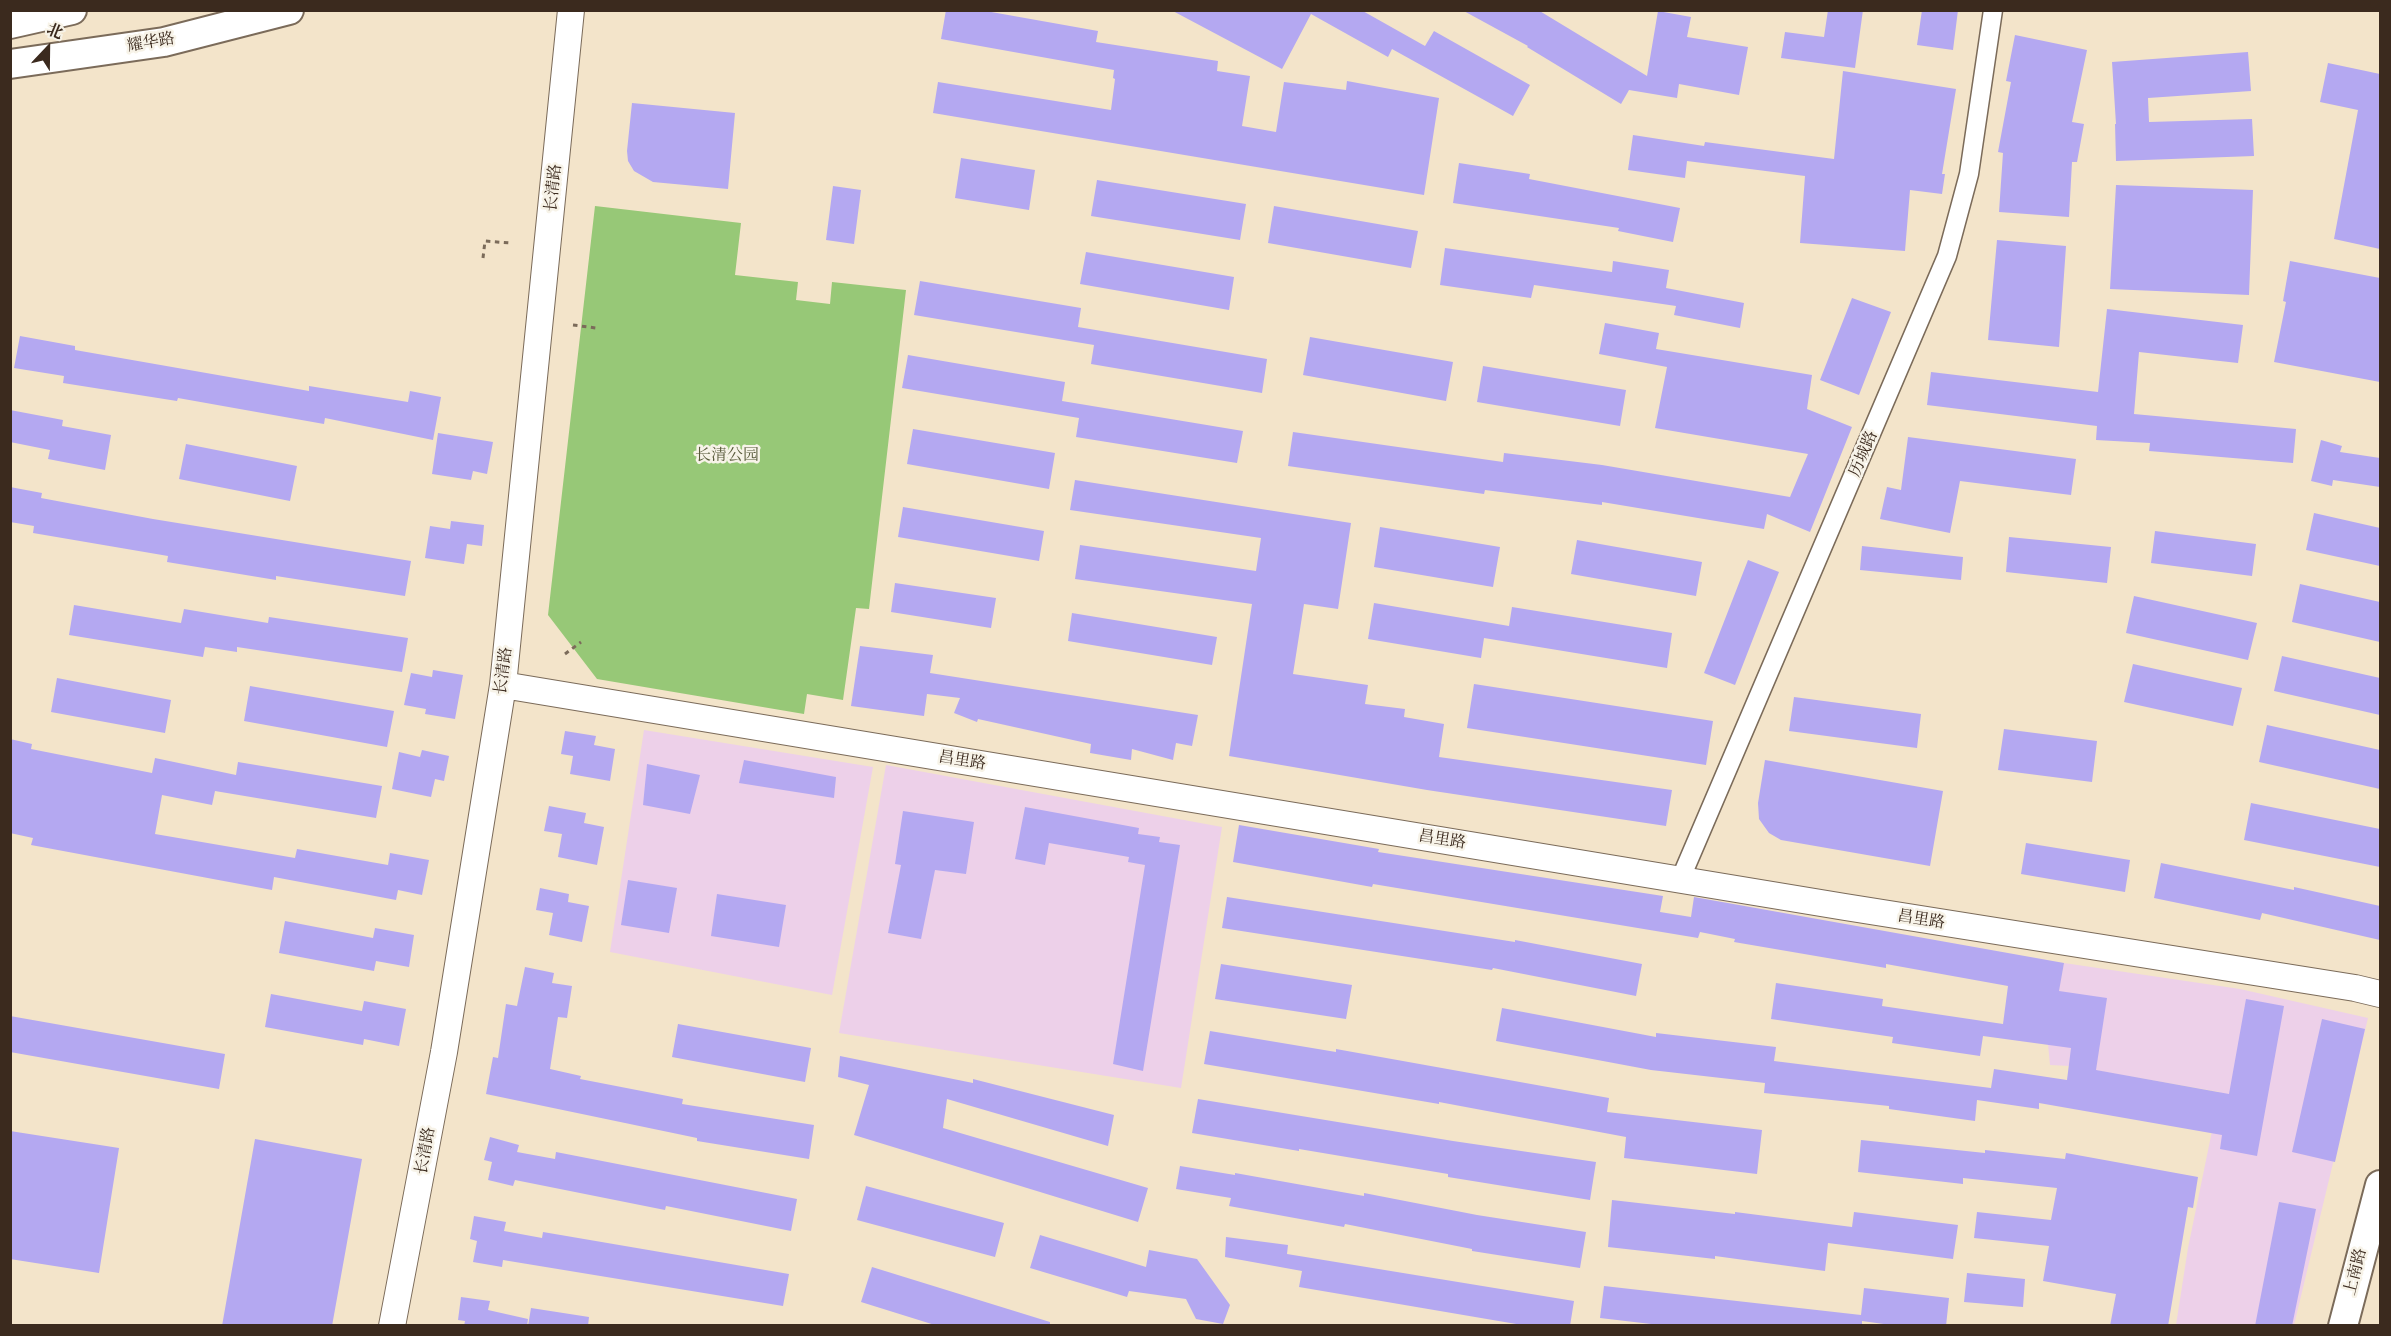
<!DOCTYPE html>
<html>
<head>
<meta charset="utf-8">
<style>
	body { margin:0 }
	#map { position:relative; width:2391px; height:1336px; overflow:hidden; background:#f3e4ca; font-family:"IM FELL Great Primer","Noto Serif SC",serif }
	canvas { display:block }
	.frame { position:absolute; inset:0; border:12px solid #3b2a1e; pointer-events:none }
	.north { position:absolute; left:18px; top:18px; width:60px; height:60px; -webkit-text-stroke:4px #f7f3e8; paint-order:stroke; rotate:22deg; font-size:16px; font-weight:700; line-height:24px; text-align:center; color:#3b2a1e }
	.north::after { content:''; display:block; margin:auto; width:21px; height:27px; background:#3b2a1e; clip-path:polygon(50% 0,100% 100%,50% 72%,0 100%) }
</style>
</head>
<body>
<div id="map">
<canvas width="2391" height="1336"></canvas>
<div class="frame"></div>
<div class="north">北</div>
</div>
<script>
const context = document.querySelector('canvas').getContext('2d');
context.lineJoin = 'round';
function fill(path, color) { context.fillStyle = color; context.fill(path, 'evenodd'); }
const shape = rows => new Path2D(rows.map(r => 'M' + r).join(''));
function stroke(path, color, width, dash) { context.strokeStyle = color; context.lineWidth = width; context.lineCap = dash ? 'butt' : 'round'; context.setLineDash(dash || []); context.stroke(path); }
function write(font, color, halo, rows, align = 'center') {
  context.font = font + ' "IM FELL Great Primer","Noto Serif SC",serif'; context.lineWidth = 5; context.setLineDash([]); context.textBaseline = 'middle'; context.strokeStyle = halo; context.fillStyle = color; for (const [text, x, y, turn = 0] of rows) {
    context.save(); context.translate(x, y); context.rotate((+turn || 0) * Math.PI / 180); context.textAlign = isNaN(turn) ? turn : align; if (halo) context.strokeText(text, 0, 0); context.fillText(text, 0, 0); context.restore();
  }
}
const built = shape([
	[644,730,873,767,832,995,610,952],
	[886,765,1222,827,1181,1088,839,1033],
	[2064,963,2240,989,2368,1018,2294,1325,2176,1325,2188,1248,2220,1092,2070,1066,2050,1065,2048,1044]
]);
const green = shape([
	[595,206,741,223,735,275,798,282,796,300,830,304,832,282,906,290,869,609,856,608,843,700,807,694,804,714,597,679,548,615]
]);
const building = shape([
	[946,10,980,10,1098,31,1096,42,1218,61,1217,71,1250,76,1242,126,1276,132,1284,82,1346,90,1347,81,1439,98,1424,195,933,113,938,82,1111,110,1115,79,1113,78,1114,70,941,39],
	[1171,10,1361,10,1425,46,1434,31,1530,85,1513,116,1392,49,1388,57,1311,14,1282,69],
	[1462,10,1538,10,1647,76,1658,11,1691,17,1687,37,1748,47,1739,95,1679,84,1677,98,1629,90,1621,104,1527,47,1528,46],
	[1828,10,1863,10,1855,68,1781,58,1785,32,1824,37],
	[1922,10,1958,10,1953,50,1917,45],
	[2015,35,2087,50,2072,122,2084,124,2077,162,2072,162,2069,217,1999,212,2003,153,1998,152,2011,82,2006,81],
	[2248,52,2251,91,2148,98,2149,122,2252,119,2254,156,2116,161,2115,124,2116,124,2112,62],
	[2328,63,2380,74,2380,249,2334,239,2358,110,2320,102],
	[1843,71,1956,89,1942,174,1945,174,1942,194,1910,190,1905,251,1800,243,1805,176,1687,161,1685,178,1628,170,1633,135,1704,146,1705,142,1834,159],
	[632,103,735,113,728,189,653,182,634,171,628,161,627,151],
	[961,158,1035,170,1029,210,955,198],
	[1459,163,1530,174,1529,179,1680,208,1673,242,1618,231,1619,228,1453,203],
	[1097,180,1246,204,1240,240,1091,216],
	[2116,185,2253,190,2249,295,2110,289],
	[833,186,861,190,854,244,826,240],
	[1274,206,1418,231,1411,268,1268,243],
	[1997,240,2066,246,2059,347,1988,340],
	[1445,248,1612,272,1613,261,1669,270,1666,288,1744,303,1740,328,1674,315,1676,306,1534,285,1531,298,1440,285],
	[1086,252,1234,277,1229,310,1080,284],
	[2290,261,2380,278,2380,382,2274,362,2286,302,2283,301],
	[920,281,1081,308,1078,327,1267,359,1262,393,1091,364,1094,345,914,315],
	[1852,298,1891,312,1859,395,1820,380],
	[2107,309,2243,325,2238,363,2139,352,2134,414,2296,429,2293,463,2149,451,2150,443,2096,440,2097,426,1927,405,1931,372,2098,392],
	[1605,323,1659,333,1656,349,1812,375,1807,409,1852,427,1810,532,1767,514,1764,529,1602,502,1602,505,1485,490,1484,494,1288,466,1293,432,1503,462,1504,453,1602,465,1790,497,1808,454,1655,428,1667,367,1599,354],
	[20,336,75,346,75,350,309,391,309,386,408,402,410,391,441,397,433,440,325,418,324,424,178,398,177,401,63,383,64,376,14,368],
	[1310,337,1453,362,1446,401,1303,375],
	[908,355,1065,382,1062,401,1243,431,1237,463,1076,437,1079,418,902,388],
	[1483,366,1626,390,1620,426,1477,402],
	[10,410,63,420,62,426,111,435,105,470,48,459,50,450,10,442],
	[913,429,1055,453,1049,489,907,464],
	[438,433,493,442,487,474,473,471,471,480,432,474],
	[1908,437,2076,459,2071,495,1960,481,1950,533,1880,519,1887,487,1901,490],
	[2321,440,2342,446,2340,452,2380,458,2380,487,2333,480,2332,486,2311,481],
	[186,444,297,466,290,501,179,479],
	[1075,480,1351,523,1338,609,1304,604,1293,674,1368,685,1365,704,1405,709,1404,717,1444,724,1439,757,1672,790,1666,826,1427,790,1229,756,1252,604,1075,579,1080,545,1256,571,1261,538,1070,510],
	[10,487,42,493,41,498,153,519,411,561,405,596,276,576,276,580,167,562,168,556,33,533,34,526,10,522],
	[903,507,1044,531,1039,561,898,537],
	[2314,513,2380,528,2380,566,2306,550],
	[451,521,484,525,482,546,467,544,464,564,425,558,430,526,450,529],
	[1380,527,1500,547,1493,587,1374,567],
	[2155,531,2256,544,2252,576,2151,563],
	[2009,537,2111,547,2107,583,2006,572],
	[1577,540,1702,562,1696,596,1571,574],
	[1862,546,1963,557,1961,580,1860,570],
	[1748,560,1779,572,1735,685,1704,673],
	[895,583,996,598,991,628,891,612],
	[2300,584,2380,602,2380,642,2292,622],
	[2134,596,2257,623,2248,660,2126,633],
	[1374,603,1509,626,1512,607,1672,633,1667,668,1484,638,1481,658,1368,639],
	[74,605,181,623,184,609,268,623,269,617,408,638,402,672,237,647,237,652,205,647,203,657,69,635],
	[1072,613,1217,637,1212,665,1068,641],
	[860,646,933,655,930,673,1198,715,1192,746,1176,743,1173,760,1132,749,1131,760,1090,753,1091,744,978,719,977,722,954,713,960,698,927,694,924,716,851,706],
	[2282,656,2380,678,2380,715,2274,691],
	[2133,664,2242,688,2233,726,2124,702],
	[433,670,463,675,455,719,425,714,426,709,404,705,411,673,432,677],
	[57,678,171,700,165,733,51,712],
	[1474,684,1713,721,1706,765,1467,728],
	[250,686,394,711,387,747,244,721],
	[1794,697,1921,714,1917,748,1789,731],
	[2267,725,2380,750,2380,789,2259,762],
	[2004,729,2097,741,2092,782,1998,770],
	[565,731,596,736,594,745,615,749,610,781,570,774,573,756,561,754],
	[10,739,32,744,31,749,152,773,155,758,236,775,238,762,382,786,376,818,215,791,212,805,162,795,155,834,295,858,297,849,388,865,390,853,429,860,422,895,398,890,396,900,274,877,272,890,31,845,33,838,10,833],
	[422,750,449,756,444,781,435,779,431,797,392,789,399,752,420,757],
	[744,760,836,777,834,798,739,783],
	[1765,760,1943,791,1930,866,1781,840,1769,833,1759,819,1758,803],
	[647,764,700,775,690,814,643,805],
	[2251,803,2380,829,2380,867,2244,840],
	[549,806,586,813,584,823,604,827,597,865,558,857,562,834,544,831],
	[1025,807,1139,828,1138,834,1160,837,1159,842,1180,845,1143,1071,1113,1064,1145,865,1128,862,1129,857,1049,843,1045,865,1015,859],
	[903,811,974,822,966,874,935,870,921,939,888,933,901,865,895,864],
	[1239,825,1379,849,1378,852,1663,896,1660,912,1691,917,1694,897,2064,963,2059,991,2107,998,2096,1070,2229,1094,2246,999,2284,1006,2257,1156,2220,1149,2222,1135,2039,1103,2039,1109,1977,1100,1975,1121,1889,1109,1889,1106,1764,1093,1765,1083,1651,1070,1496,1041,1502,1008,1656,1037,1656,1033,1776,1047,1774,1061,1991,1088,1994,1069,2067,1080,2071,1048,1983,1036,1980,1056,1892,1043,1893,1037,1771,1019,1776,983,1883,999,1882,1006,2003,1024,2008,986,1886,964,1886,968,1734,942,1735,939,1700,932,1698,938,1373,884,1372,887,1233,862],
	[2026,843,2130,860,2125,892,2021,874],
	[2161,863,2294,890,2294,887,2380,906,2380,940,2262,913,2260,920,2154,898],
	[628,880,677,888,669,933,621,925],
	[540,888,569,894,568,902,589,906,582,942,549,935,553,913,536,910],
	[717,894,786,905,779,947,711,936],
	[1227,897,1515,942,1515,940,1642,964,1636,996,1493,968,1492,970,1222,928],
	[285,921,373,938,375,928,414,935,409,967,376,961,374,971,279,953],
	[1221,964,1352,985,1346,1019,1215,999],
	[525,967,554,973,552,983,572,986,567,1018,558,1017,550,1069,581,1076,580,1079,683,1099,682,1104,814,1125,809,1159,697,1141,697,1138,486,1094,493,1057,498,1058,506,1004,517,1006],
	[271,994,362,1011,364,1001,406,1009,399,1046,364,1039,363,1045,265,1027],
	[10,1016,225,1054,219,1089,10,1052],
	[2322,1019,2365,1029,2335,1162,2292,1152],
	[678,1024,811,1048,805,1082,672,1057],
	[1210,1031,1336,1052,1336,1049,1609,1098,1607,1112,1762,1130,1757,1174,1624,1158,1626,1137,1439,1102,1439,1104,1204,1064],
	[840,1056,973,1083,973,1079,1114,1115,1108,1146,947,1099,943,1128,1148,1188,1138,1222,854,1135,869,1085,838,1077],
	[1198,1099,1453,1141,1596,1162,1590,1200,1448,1177,1448,1174,1299,1149,1299,1151,1192,1133],
	[10,1131,119,1148,99,1273,10,1259],
	[490,1137,519,1145,517,1152,555,1159,556,1152,797,1199,791,1231,666,1206,665,1210,515,1180,513,1186,488,1180,492,1162,484,1160],
	[255,1139,362,1159,332,1326,222,1326],
	[1861,1140,1985,1153,1985,1150,2065,1159,2066,1153,2198,1177,2193,1208,2188,1207,2168,1326,2110,1326,2116,1294,2043,1281,2049,1246,1974,1238,1977,1212,2051,1220,2057,1188,1963,1178,1963,1184,1858,1172],
	[1180,1166,1235,1175,1235,1173,1364,1196,1364,1193,1477,1215,1586,1232,1580,1268,1472,1251,1472,1249,1345,1224,1344,1227,1229,1206,1231,1198,1176,1189],
	[866,1186,1004,1223,995,1257,857,1220],
	[1612,1200,1735,1214,1735,1212,1852,1227,1854,1212,1958,1225,1953,1259,1828,1243,1825,1271,1715,1256,1715,1259,1608,1247],
	[2279,1202,2316,1209,2292,1326,2255,1326],
	[474,1216,506,1222,504,1231,542,1238,543,1232,789,1274,783,1306,503,1260,502,1267,473,1262,477,1241,470,1239],
	[1040,1235,1146,1267,1149,1250,1197,1259,1230,1305,1223,1324,1196,1319,1186,1299,1129,1291,1127,1297,1030,1268],
	[1226,1237,1288,1245,1287,1254,1574,1301,1570,1326,1528,1326,1299,1287,1302,1271,1225,1257],
	[872,1267,1050,1322,1050,1326,938,1326,861,1302],
	[1967,1273,2025,1279,2023,1307,1964,1302],
	[1604,1286,1861,1315,1864,1288,1949,1298,1946,1326,1898,1326,1862,1321,1862,1326,1668,1326,1600,1318],
	[461,1297,490,1301,488,1310,528,1319,527,1326,464,1326,465,1321,458,1320],
	[531,1308,589,1317,588,1326,528,1326]
]);
const path = shape([
	[483,258,485,241,510,243],
	[573,325,596,328],
	[565,654,581,642]
]);
const street = shape([
	[1680,880,1947,256,1969,174,1993,10]
]);
const secondary = shape([
	[503,685,1845,907,2355,988,2380,994],
	[392,1326,444,1052,503,685,571,10]
]);
const primary = shape([
	[10,24,72,10],
	[10,64,164,42,289,10],
	[2343,1326,2380,1185]
]);
const streetNames = [
	["耀华路",151,43,-10],
	["长清路",554,188,-84],
	["历城路",1864,454,-67],
	["长清路",504,671,-83],
	["昌里路",962,761,9],
	["昌里路",1442,840,9],
	["昌里路",1921,920,9],
	["长清路",426,1151,-80],
	["上南路",2356,1272,-76]
];
const parkNames = [
	["长清公园",727,456]
];
fill(built, '#edd0e9');
fill(green, '#97c877');
fill(building, '#b4a8f1');
stroke(street, '#7b6b5a', 21);
stroke(secondary, '#7b6b5a', 28);
stroke(primary, '#7b6b5a', 32);
stroke(path, '#7b6b5a', 3, [4.5, 4.5]);
stroke(street, '#fff', 18);
stroke(secondary, '#fff', 26);
stroke(primary, '#fff', 28);
write('16px', '#3b2a1e', '#f7f3e8', streetNames);
write('16px', '#575939', '#f7f3e8', parkNames);
</script>
</body>
</html>
